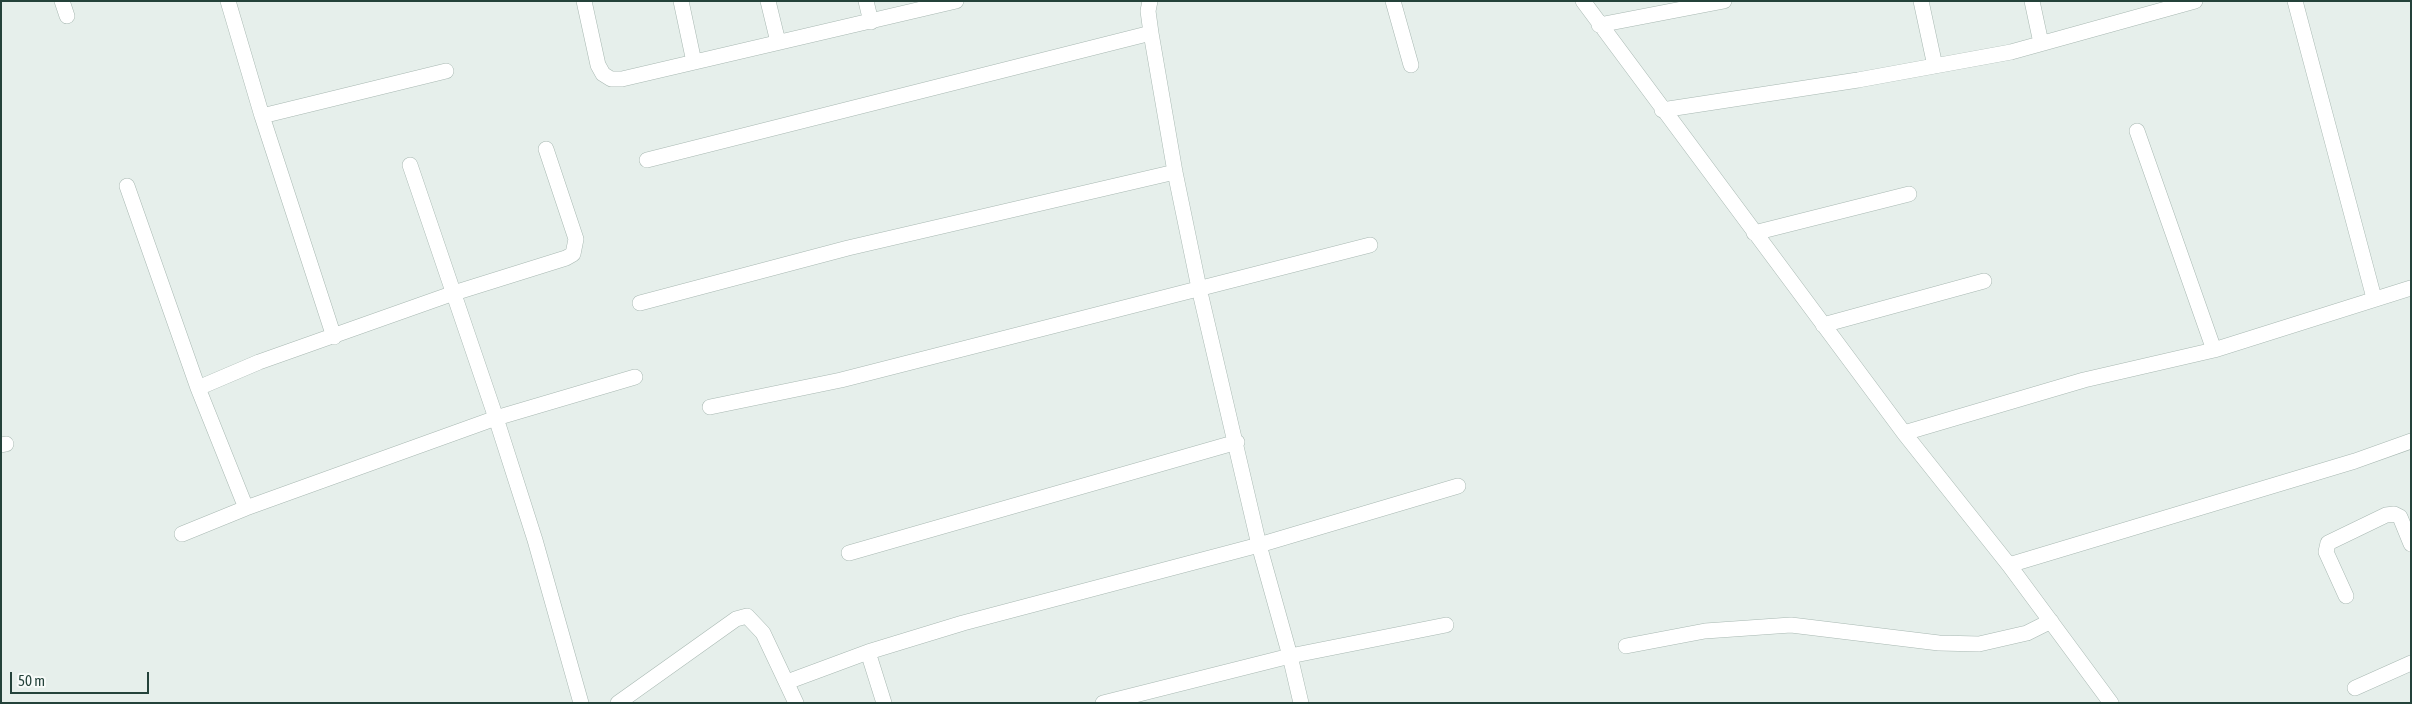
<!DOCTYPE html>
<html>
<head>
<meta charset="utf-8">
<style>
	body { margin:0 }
	#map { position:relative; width:2412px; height:704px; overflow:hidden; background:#e6efeb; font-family:"Asap Condensed",sans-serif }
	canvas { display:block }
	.frame { position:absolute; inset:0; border:2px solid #24423a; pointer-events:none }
	.scale { position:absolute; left:10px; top:672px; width:139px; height:22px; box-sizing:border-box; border:2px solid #24423a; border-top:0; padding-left:6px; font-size:15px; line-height:18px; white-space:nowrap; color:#24423a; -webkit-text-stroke:4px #f7fbf9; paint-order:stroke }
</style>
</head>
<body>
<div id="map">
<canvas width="2412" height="704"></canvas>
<div class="frame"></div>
<div class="scale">50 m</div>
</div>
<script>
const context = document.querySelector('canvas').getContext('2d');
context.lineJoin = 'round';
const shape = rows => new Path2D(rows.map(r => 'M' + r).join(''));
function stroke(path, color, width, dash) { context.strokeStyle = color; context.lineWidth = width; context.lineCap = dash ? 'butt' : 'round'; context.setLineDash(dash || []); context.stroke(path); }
const minor = shape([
	[62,1,67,16],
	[228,1,262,116,334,337],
	[584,1,598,65,603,74,611,79,622,79,956,1],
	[681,1,694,62],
	[768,1,778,42],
	[866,1,871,22],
	[1150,1,1148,11,1151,33,1175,172,1199,288,1259,545,1290,656,1301,703],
	[1393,1,1411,65],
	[1583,1,1904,433,2009,565,2111,703],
	[1921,1,1935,66],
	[2032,1,2041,43],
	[2295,1,2374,298],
	[1599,25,1724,1],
	[1662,110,1858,80,2011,52,2195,1],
	[262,116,446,71],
	[2137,131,2214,350],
	[647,160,1151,33],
	[410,165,496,418,535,540,581,703],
	[127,186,198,388,246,508],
	[1754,233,1909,194],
	[640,303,848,248,1175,172],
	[1823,325,1984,281],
	[198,388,259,362,454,293,566,258,573,254,576,239,546,149],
	[710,407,841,380,1370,245],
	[1904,433,2084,380,2214,350,2411,288],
	[1,445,6,444],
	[182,534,246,508,496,418,635,377],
	[849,553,1237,442],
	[2009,565,2355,461,2411,441],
	[2346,596,2326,552,2328,543,2386,515,2394,514,2400,517,2411,544],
	[1626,646,1705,631,1791,625,1939,643,1979,644,2027,633,2051,621],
	[868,652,884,703],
	[787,682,868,652,963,623,1259,545,1458,486],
	[2355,688,2411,663],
	[618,703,736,619,747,616,763,633,796,703],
	[1103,703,1290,656,1446,625]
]);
stroke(minor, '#a8b8b2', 16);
stroke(minor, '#fff', 15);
</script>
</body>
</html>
